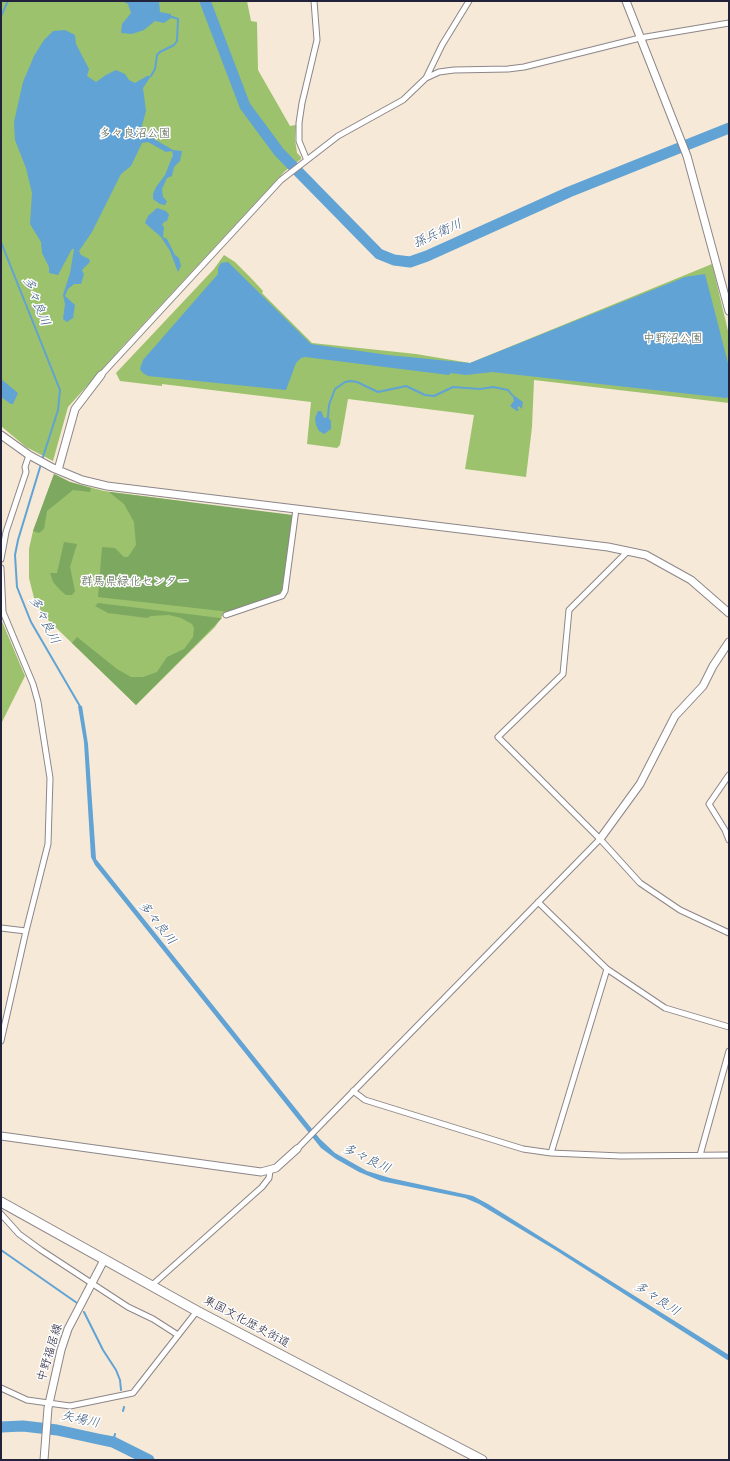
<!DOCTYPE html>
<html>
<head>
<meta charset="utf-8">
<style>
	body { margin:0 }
	#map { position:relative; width:730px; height:1461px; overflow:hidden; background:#f7e9d7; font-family:Kalam,sans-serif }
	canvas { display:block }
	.frame { position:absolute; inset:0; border:2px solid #22223b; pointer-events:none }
</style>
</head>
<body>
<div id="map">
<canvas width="730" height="1461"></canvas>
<div class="frame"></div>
</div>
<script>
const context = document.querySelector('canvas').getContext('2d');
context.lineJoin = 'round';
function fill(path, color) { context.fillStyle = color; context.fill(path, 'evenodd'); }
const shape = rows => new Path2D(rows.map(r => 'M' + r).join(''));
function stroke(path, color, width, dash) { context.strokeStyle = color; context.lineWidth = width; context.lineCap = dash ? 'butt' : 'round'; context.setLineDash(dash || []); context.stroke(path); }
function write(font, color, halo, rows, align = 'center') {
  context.font = font + ' Kalam,"Klee One",sans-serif'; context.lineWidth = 3; context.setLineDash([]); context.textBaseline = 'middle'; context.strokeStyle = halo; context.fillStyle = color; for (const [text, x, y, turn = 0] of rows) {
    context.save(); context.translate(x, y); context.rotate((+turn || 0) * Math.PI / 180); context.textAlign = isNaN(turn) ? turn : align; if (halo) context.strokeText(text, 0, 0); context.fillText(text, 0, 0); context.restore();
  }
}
const green = shape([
	[1,1,247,1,251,21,257,22,258,70,290,126,296,125,295,139,297,153,301,157,301,159,285,171,123,346,68,407,53,461,26,447,1,426],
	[224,255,235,262,250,277,263,291,262,293,312,343,416,354,470,363,712,264,729,335,729,403,534,380,532,427,526,477,465,469,474,415,348,399,340,445,337,448,307,444,311,402,162,384,162,386,120,381,116,373,214,269],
	[54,474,70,482,104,491,189,502,282,590,280,594,230,612,225,612,215,627,136,705,46,618,35,602,29,578,29,549,33,531],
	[1,619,25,676,1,724]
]);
const forest = shape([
	[54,474,70,482,91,488,90,492,73,490,47,511,44,529,39,533,33,531],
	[109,492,293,515,282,590,278,596,230,612,98,597,102,547,115,548,124,557,128,557,136,545,134,522,124,504],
	[64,542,77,544,70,567,75,591,72,595,66,595,60,590,53,582,50,573,57,573],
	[98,603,220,618,222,618,136,705,72,643,77,637,117,669,131,677,143,677,157,672,167,657,184,649,193,637,194,628,192,624,181,618,169,615,151,616,147,618,108,613,95,606]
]);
const water = shape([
	[122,1,159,1,160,12,171,14,171,18,164,23,155,21,144,30,132,34,121,33,122,24,131,13,128,4],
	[65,30,75,35,76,44,89,69,87,76,96,82,106,75,116,70,125,74,129,80,135,83,147,76,151,76,143,88,146,111,141,129,142,132,173,150,182,151,180,161,174,167,172,176,167,178,162,189,163,197,167,201,165,205,160,204,153,199,153,194,156,187,165,175,173,155,172,151,166,152,148,142,142,143,131,166,121,174,92,232,79,251,81,255,89,259,90,262,82,270,84,274,81,284,74,284,68,289,65,296,75,305,73,318,67,322,63,319,65,304,63,295,70,273,74,249,72,249,58,275,49,273,49,267,42,253,41,242,30,224,32,193,26,168,15,140,14,122,23,82,34,56,44,40,53,31],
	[157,208,166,211,169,215,167,221,164,222,162,225,164,227,163,237,167,239,175,255,179,258,181,266,178,272,170,251,161,237,145,223,148,216],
	[228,262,311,344,388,355,470,363,685,277,705,274,729,367,729,397,726,398,492,372,466,375,451,373,449,375,305,357,301,358,296,363,286,390,148,376,143,373,140,369,143,360,218,274,218,268,221,263],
	[1,379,18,393,13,404,11,404,1,397],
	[512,394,523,402,522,409,519,406,517,408,519,410,517,411,510,406,514,401],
	[318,411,321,411,324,418,328,417,331,421,331,429,324,434,319,431,316,425,315,418],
	[78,706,82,706,88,744,96,859,320,1139,335,1153,367,1171,390,1178,473,1196,488,1204,729,1355,729,1361,557,1251,479,1204,465,1198,381,1181,359,1172,336,1159,321,1148,95,865,91,857,84,742]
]);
const stream = shape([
	[1,16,8,1],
	[151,76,155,69,157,55,160,52,174,45,177,41,178,19,169,16],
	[1,242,60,390,58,410,42,460],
	[328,417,329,405,335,389,345,382,351,381,357,382,378,392,406,386,425,395,434,396,453,387,480,389,493,387,508,390,512,395],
	[41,464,18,540,15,555,17,587,31,622,81,708],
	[1,1250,77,1303],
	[84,1312,103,1350,116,1370,120,1380,121,1390],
	[123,1411,124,1407],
	[113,1442,115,1434]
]);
const river = shape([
	[205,1,245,106,279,152,379,254,394,260,410,262,427,256,569,192,729,128],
	[1,1427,23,1426,57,1430,98,1439,113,1442,149,1460]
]);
const street = shape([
	[426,78,442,45,469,1],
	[306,158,299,141,299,123,302,103,317,40,314,1],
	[101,375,281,180,338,136,403,100,426,78,439,72,454,70,508,69,524,67,640,38,729,23],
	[628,551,569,610,563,674,498,737,600,839,640,883,680,910,729,933],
	[1,559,6,532,26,472,25,467,29,455],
	[1,568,3,612,33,684,38,702,50,778,48,844,26,931,1,1041],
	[226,615,282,596,285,591,296,509],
	[729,775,709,804,725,830,729,840],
	[538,902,607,969,665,1008,729,1027],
	[1,928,26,931],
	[353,1091,365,1100,523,1149,551,1153,621,1156,729,1155],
	[297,1149,600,839],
	[551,1153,607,969],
	[700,1155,729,1051],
	[1,1214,19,1234,41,1250,128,1307,153,1319,178,1335],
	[151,1286,262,1187,269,1178,270,1171],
	[1,1388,27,1400,70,1406,133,1393,197,1311]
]);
const secondary = shape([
	[626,1,687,156,729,311],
	[1,435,29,455,53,468,82,480,107,486,608,547,646,555,691,580,729,613],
	[58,470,75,409,101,375],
	[600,839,640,784,675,716,703,686,713,666,729,642],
	[1,1136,261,1172,276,1168,297,1149],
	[44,1460,48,1408,61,1350,68,1329,104,1260]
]);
const highway = shape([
	[1,1202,197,1311,482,1460]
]);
const parkNames = [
	["多々良沼公園",135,135],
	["中野沼公園",673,340],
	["群馬県緑化センター",135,583]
];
const streetNames = [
	["東国文化歴史街道",246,1323,28],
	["中野福居線",51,1353,-73]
];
const waterNames = [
	["孫兵衛川",438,235,-24],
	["多々良川",35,302,68],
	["多々良川",43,621,63],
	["多々良川",156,924,51],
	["多々良川",366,1160,25],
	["多々良川",656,1300,33],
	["矢場川",80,1421,12]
];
fill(green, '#9cc26d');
fill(forest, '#7da860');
fill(water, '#60a3d4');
stroke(stream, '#60a3d4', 2);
stroke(river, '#60a3d4', 11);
stroke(street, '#8c8689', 7);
stroke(secondary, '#8c8689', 9);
stroke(highway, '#8c8689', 11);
stroke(street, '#fff', 5);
stroke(secondary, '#fff', 7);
stroke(highway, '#fff', 9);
write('12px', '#53624f', '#fff', parkNames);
write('12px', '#22223b', '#fff', streetNames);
write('italic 13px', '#3e5c80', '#fff', waterNames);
</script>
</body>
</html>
